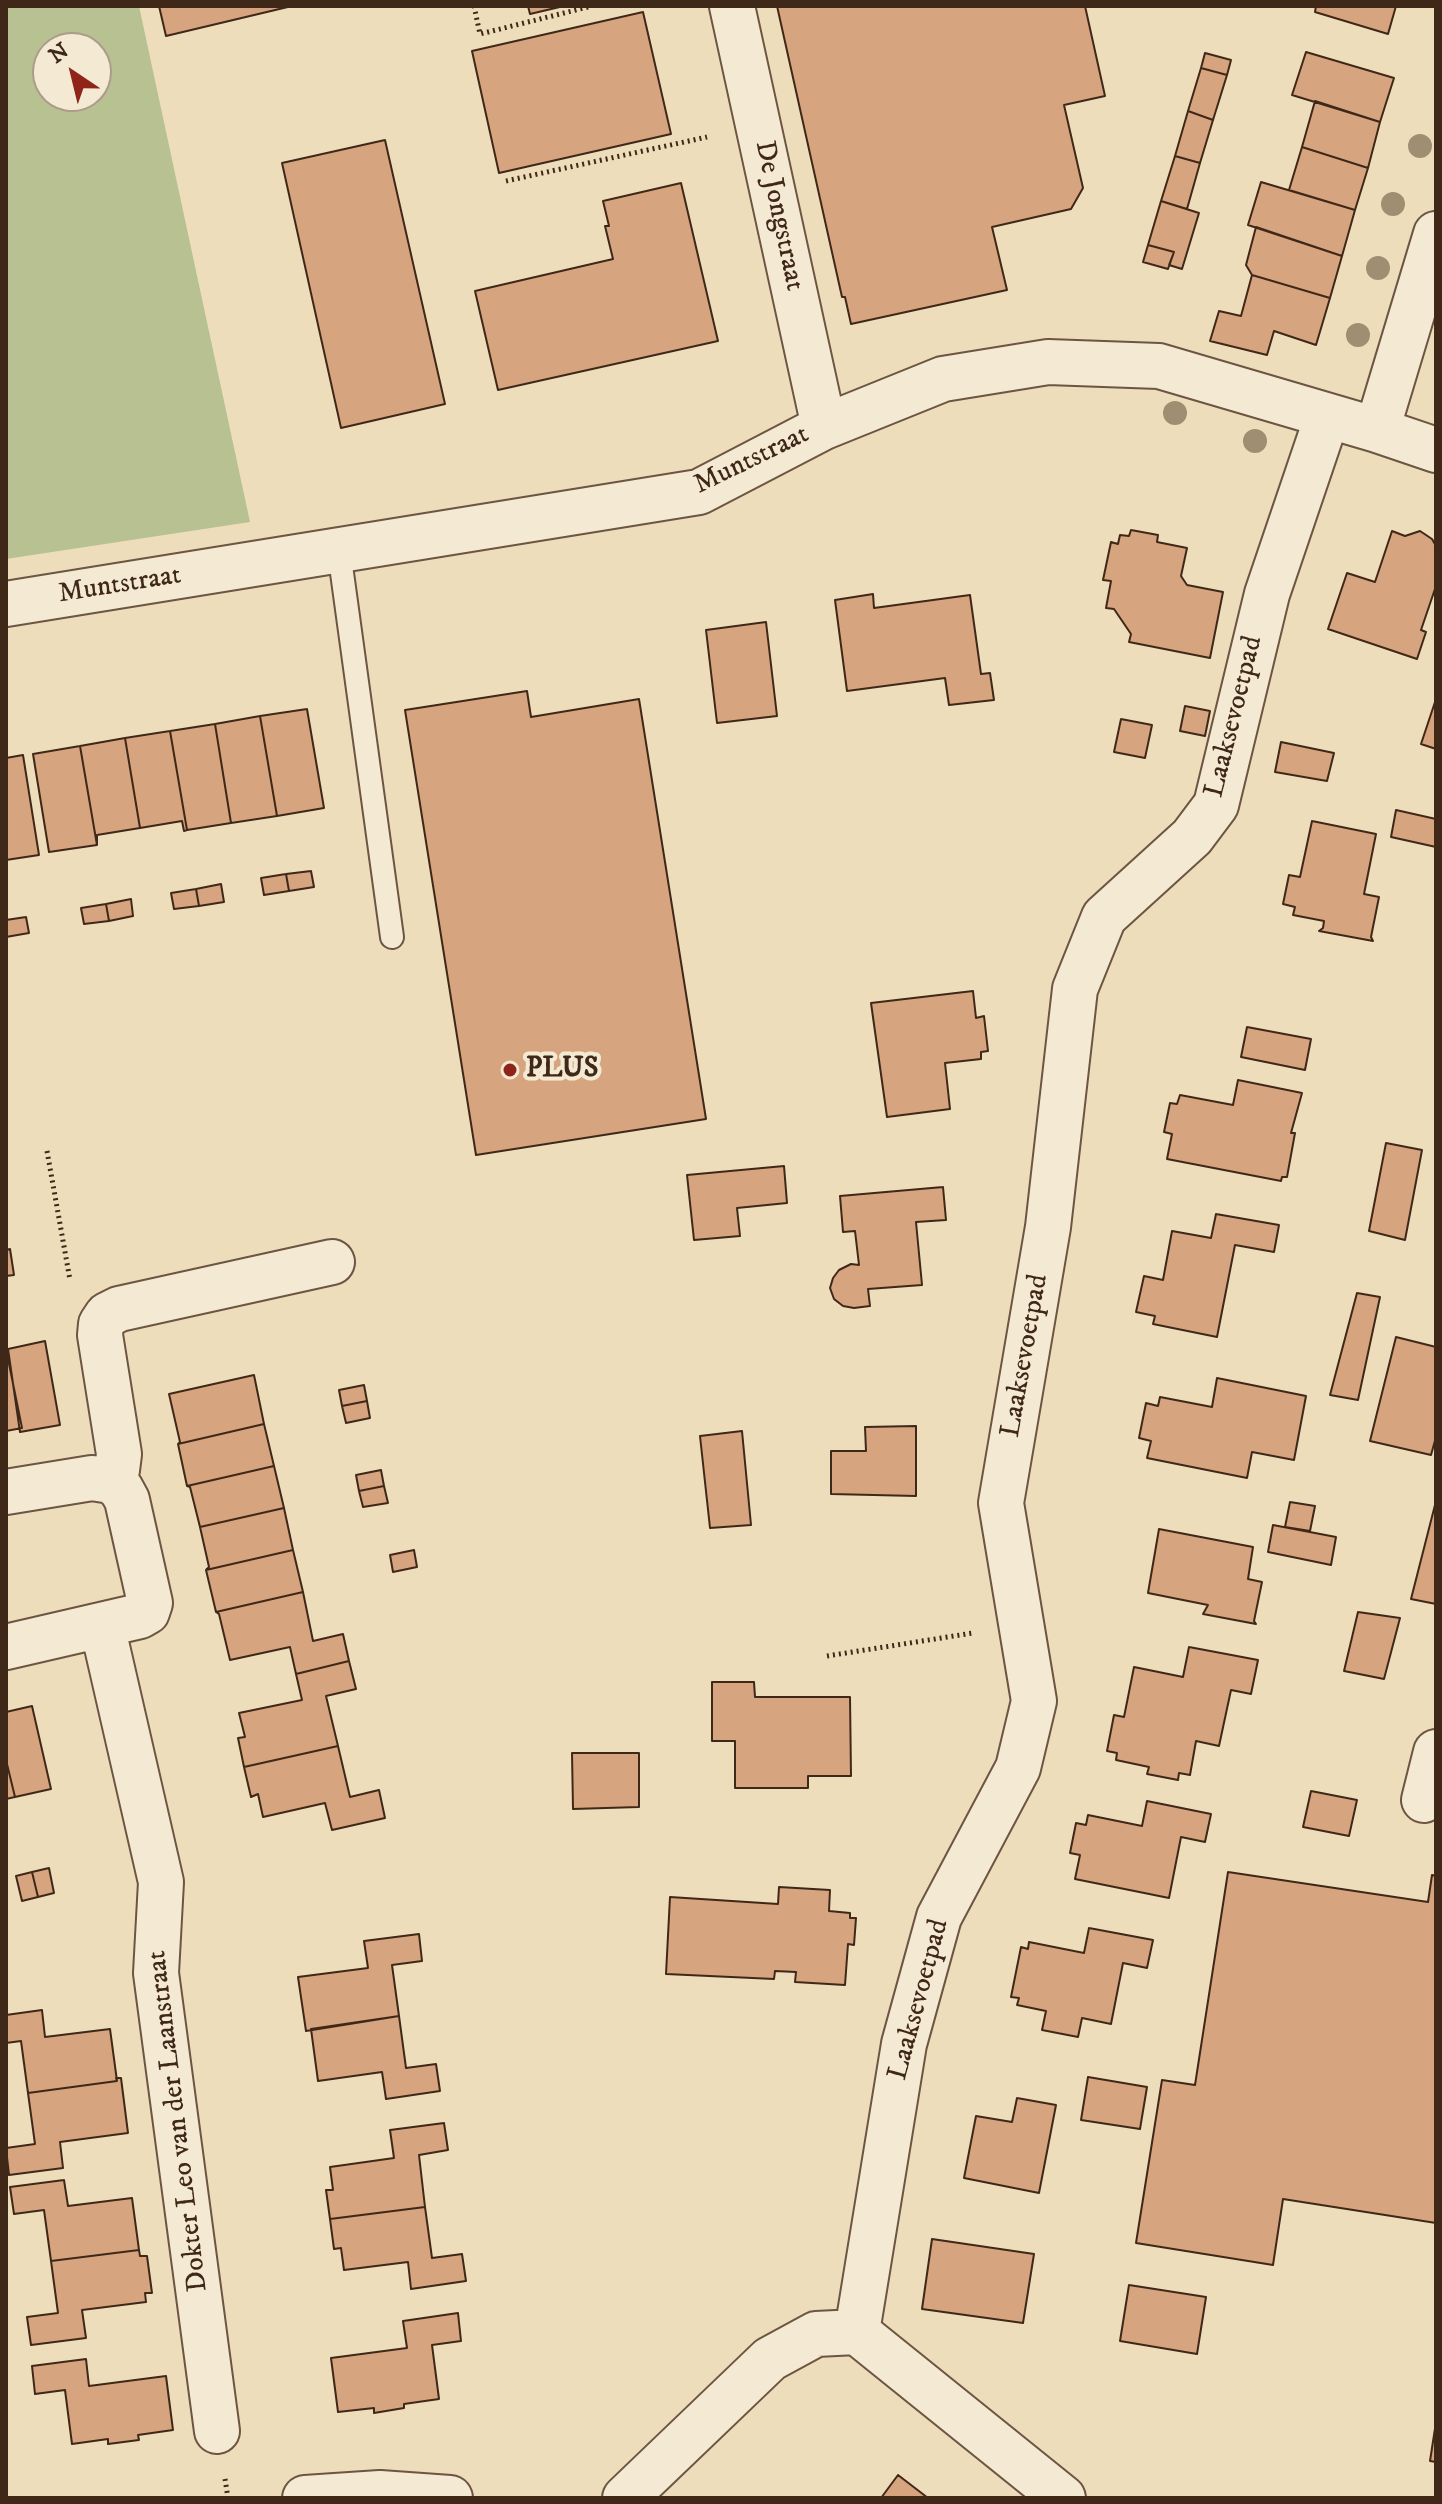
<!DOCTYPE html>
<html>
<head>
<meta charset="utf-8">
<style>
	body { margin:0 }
	#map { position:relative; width:1442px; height:2504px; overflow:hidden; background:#edb; font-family:"IM FELL DW Pica",serif }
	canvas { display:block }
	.frame { position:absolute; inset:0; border:8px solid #402819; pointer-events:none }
	.north { position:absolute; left:32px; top:32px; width:80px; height:80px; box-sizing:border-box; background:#f4e9d3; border:2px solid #ac9c89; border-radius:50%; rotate:325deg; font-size:22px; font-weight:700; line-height:32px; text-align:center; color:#402819 }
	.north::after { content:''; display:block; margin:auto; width:28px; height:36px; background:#8f2418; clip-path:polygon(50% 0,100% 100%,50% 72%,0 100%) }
</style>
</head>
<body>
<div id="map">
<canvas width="1442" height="2504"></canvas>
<div class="frame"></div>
<div class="north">N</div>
</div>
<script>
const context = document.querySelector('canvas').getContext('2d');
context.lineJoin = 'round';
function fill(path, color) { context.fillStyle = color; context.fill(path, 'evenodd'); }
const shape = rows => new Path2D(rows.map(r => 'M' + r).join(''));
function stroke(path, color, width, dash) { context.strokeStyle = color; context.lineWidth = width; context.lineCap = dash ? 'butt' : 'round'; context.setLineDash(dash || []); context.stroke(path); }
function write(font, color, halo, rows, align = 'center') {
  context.font = font + ' "IM FELL DW Pica",serif'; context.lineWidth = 8; context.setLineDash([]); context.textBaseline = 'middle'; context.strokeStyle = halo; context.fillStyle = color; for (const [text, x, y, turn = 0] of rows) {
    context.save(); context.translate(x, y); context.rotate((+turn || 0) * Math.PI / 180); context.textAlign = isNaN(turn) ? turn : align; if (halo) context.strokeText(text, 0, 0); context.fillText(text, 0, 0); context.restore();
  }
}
const green = shape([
	[6,6,139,6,250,522,6,559],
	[48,48,96,48,96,96,48,96]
]);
const building = shape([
	[159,6,292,6,166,36,159,6],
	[528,6,564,6,530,14,528,6],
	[777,6,1085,6,1105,96,1064,105,1083,188,1071,209,992,227,1007,290,851,324,845,297,842,297,777,6],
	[1316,6,1396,6,1388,34,1315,12,1316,6],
	[643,12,671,134,499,173,472,51,643,12],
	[1306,52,1394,78,1380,122,1292,95,1306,52],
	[1205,53,1231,60,1227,75,1201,68,1205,53],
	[1201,68,1227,75,1213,120,1188,111,1201,68],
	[1315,101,1380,122,1368,168,1302,147,1315,101],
	[1188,111,1213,120,1200,163,1175,156,1188,111],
	[385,140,445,404,341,428,282,163,385,140],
	[1302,147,1368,168,1355,210,1289,190,1302,147],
	[1175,156,1200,163,1187,209,1161,201,1175,156],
	[1261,182,1355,210,1342,256,1248,225,1261,182],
	[681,183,718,341,498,390,475,291,613,259,605,226,609,226,603,201,681,183],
	[1161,201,1199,213,1182,269,1169,265,1174,252,1148,245,1161,201],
	[1256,227,1342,256,1330,298,1252,275,1246,265,1256,227],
	[1148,245,1174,252,1168,269,1143,262,1148,245],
	[1252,275,1330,298,1316,345,1274,331,1267,355,1210,341,1219,311,1241,316,1252,275],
	[1131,530,1158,535,1157,542,1187,548,1181,576,1187,585,1223,592,1210,658,1129,642,1131,634,1114,609,1106,608,1111,581,1103,580,1111,542,1118,544,1120,535,1129,536,1131,530],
	[1392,531,1405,536,1420,531,1432,539,1436,546,1436,586,1421,630,1426,632,1417,659,1328,629,1347,573,1375,582,1392,531],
	[873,594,874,608,970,595,981,674,990,673,994,700,949,705,945,678,847,691,835,600,873,594],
	[766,622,777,716,717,723,706,630,766,622],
	[527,691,531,717,639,699,706,1119,476,1155,405,710,527,691],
	[1436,699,1436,749,1421,744,1436,699],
	[1185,706,1210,711,1205,736,1180,731,1185,706],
	[307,709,324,808,277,816,260,716,307,709],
	[260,716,277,816,231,823,215,724,260,716],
	[1121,719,1152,725,1145,758,1114,752,1121,719],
	[215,724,231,823,187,830,170,731,215,724],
	[170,731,187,830,184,831,182,821,140,828,125,738,170,731],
	[125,738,140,828,97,835,97,845,80,746,125,738],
	[1281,742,1334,753,1327,781,1275,772,1281,742],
	[80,746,97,845,49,852,33,754,80,746],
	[23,755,39,855,6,860,6,758,23,755],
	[1396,810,1436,819,1436,847,1391,837,1396,810],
	[1312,821,1376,834,1364,894,1379,897,1371,937,1373,941,1319,931,1323,928,1324,921,1293,915,1295,907,1283,904,1289,875,1300,877,1312,821],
	[311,871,314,887,289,891,286,874,311,871],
	[286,874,289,891,264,895,261,878,286,874],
	[221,884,224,902,199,906,196,889,221,884],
	[196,889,199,906,174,909,171,893,196,889],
	[131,899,133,916,109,921,106,904,131,899],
	[106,904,109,921,84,924,81,908,106,904],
	[26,917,29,933,6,937,6,920,26,917],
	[973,991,976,1018,984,1016,988,1051,981,1052,981,1059,945,1063,950,1109,887,1117,871,1003,973,991],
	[1247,1027,1311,1039,1305,1070,1241,1057,1247,1027],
	[1238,1080,1302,1093,1291,1133,1295,1133,1287,1177,1282,1177,1281,1181,1167,1159,1172,1134,1164,1132,1170,1103,1177,1104,1180,1095,1233,1105,1238,1080],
	[1386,1143,1422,1150,1405,1240,1369,1231,1386,1143],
	[784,1166,787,1203,737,1208,740,1236,694,1240,687,1175,784,1166],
	[943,1187,946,1220,916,1222,922,1285,868,1289,870,1306,854,1308,843,1306,834,1299,830,1288,833,1278,839,1270,851,1264,859,1265,855,1231,843,1232,840,1196,943,1187],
	[1216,1214,1279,1225,1274,1252,1235,1245,1217,1337,1153,1324,1155,1316,1136,1312,1144,1276,1163,1280,1172,1231,1211,1238,1216,1214],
	[10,1249,14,1275,6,1276,6,1250,10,1249],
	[1357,1293,1380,1297,1358,1400,1330,1395,1357,1293],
	[1396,1337,1436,1347,1436,1437,1431,1455,1370,1441,1396,1337],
	[45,1341,60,1425,20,1432,8,1349,45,1341],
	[6,1349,22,1428,6,1431,6,1349],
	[254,1375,264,1424,178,1444,180,1442,169,1394,254,1375],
	[1217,1378,1306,1396,1294,1460,1252,1452,1247,1478,1147,1458,1151,1441,1139,1438,1146,1403,1158,1406,1160,1397,1212,1407,1217,1378],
	[364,1385,367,1401,342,1406,339,1390,364,1385],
	[367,1401,370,1418,346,1423,342,1406,367,1401],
	[264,1424,274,1466,187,1486,178,1444,264,1424],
	[916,1426,916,1496,831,1494,831,1451,866,1451,865,1427,916,1426],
	[742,1431,751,1525,710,1528,700,1436,742,1431],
	[274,1466,284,1508,200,1527,190,1487,187,1486,274,1466],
	[381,1470,384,1486,359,1491,356,1475,381,1470],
	[384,1486,388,1503,363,1507,359,1491,384,1486],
	[1436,1501,1436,1604,1411,1599,1436,1501],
	[1290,1502,1315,1506,1310,1531,1285,1527,1290,1502],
	[284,1508,293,1550,206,1570,209,1567,200,1527,284,1508],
	[1273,1525,1336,1537,1331,1565,1268,1552,1273,1525],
	[1159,1529,1253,1547,1248,1579,1262,1582,1254,1621,1256,1624,1203,1614,1208,1605,1148,1593,1159,1529],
	[293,1550,303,1592,216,1612,206,1570,293,1550],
	[414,1550,417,1567,393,1572,390,1555,414,1550],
	[303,1592,313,1641,343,1634,349,1661,296,1674,290,1647,230,1660,219,1614,216,1612,303,1592],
	[1358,1612,1400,1618,1384,1679,1344,1671,1358,1612],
	[1189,1647,1258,1660,1251,1694,1231,1690,1219,1746,1196,1741,1190,1775,1179,1773,1178,1780,1147,1774,1149,1767,1116,1760,1117,1753,1107,1751,1114,1715,1124,1717,1134,1667,1183,1677,1189,1647],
	[349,1661,356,1689,326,1696,338,1746,244,1767,238,1738,245,1737,239,1713,302,1700,296,1674,349,1661],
	[712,1682,754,1682,755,1697,850,1697,851,1776,808,1776,808,1788,735,1788,735,1741,712,1741,712,1682],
	[32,1706,51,1789,15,1797,6,1760,6,1712,32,1706],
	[338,1746,350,1797,379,1790,385,1818,332,1830,325,1803,263,1817,258,1794,251,1797,244,1767,338,1746],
	[572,1753,639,1753,639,1807,573,1809,572,1753],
	[6,1760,15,1797,6,1799,6,1760],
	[1311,1791,1357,1800,1349,1836,1303,1827,1311,1791],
	[1147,1801,1211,1814,1205,1842,1181,1837,1169,1898,1075,1879,1080,1855,1070,1853,1076,1823,1086,1825,1088,1815,1142,1826,1147,1801],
	[49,1868,54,1893,38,1897,32,1872,49,1868],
	[32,1872,38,1897,22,1901,16,1876,32,1872],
	[1228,1872,1428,1902,1432,1875,1436,1876,1436,2223,1283,2199,1273,2265,1136,2243,1162,2080,1195,2085,1228,1872],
	[779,1887,830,1890,829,1911,850,1913,850,1918,856,1918,854,1945,848,1944,845,1985,795,1982,796,1972,775,1971,774,1979,666,1974,670,1897,778,1904,779,1887],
	[1089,1928,1153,1940,1147,1968,1123,1963,1111,2024,1082,2018,1078,2037,1042,2030,1046,2011,1017,2005,1019,1998,1011,1997,1021,1947,1028,1949,1029,1942,1084,1953,1089,1928],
	[419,1934,422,1961,392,1965,399,2016,306,2031,298,1977,368,1968,364,1941,419,1934],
	[42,2010,45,2037,110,2029,117,2081,28,2093,21,2041,6,2043,6,2015,42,2010],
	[399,2016,406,2068,436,2064,440,2091,386,2099,382,2072,318,2081,311,2029,399,2016],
	[1088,2077,1147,2087,1140,2129,1081,2120,1088,2077],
	[116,2078,121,2078,128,2133,60,2142,63,2168,9,2175,6,2148,35,2144,28,2093,117,2081,116,2078],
	[1017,2098,1056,2105,1039,2193,964,2178,976,2116,1012,2122,1017,2098],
	[444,2123,448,2150,419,2155,425,2207,330,2219,326,2190,333,2190,330,2167,394,2158,390,2130,444,2123],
	[64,2180,68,2206,132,2198,139,2250,51,2261,44,2210,14,2214,10,2187,64,2180],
	[425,2207,432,2258,462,2254,466,2281,411,2289,408,2262,344,2270,341,2248,334,2249,330,2219,425,2207],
	[932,2239,1034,2254,1023,2323,922,2309,932,2239],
	[139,2250,140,2256,147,2256,152,2293,145,2293,146,2302,82,2310,86,2338,31,2345,27,2317,58,2313,51,2261,139,2250],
	[1129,2285,1206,2297,1197,2354,1120,2341,1129,2285],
	[458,2313,461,2341,432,2345,439,2399,404,2404,404,2408,374,2413,374,2408,338,2412,331,2358,407,2348,403,2321,458,2313],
	[86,2359,89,2386,166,2376,173,2430,138,2435,139,2440,108,2444,108,2439,72,2444,65,2390,35,2394,32,2366,86,2359],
	[1436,2422,1436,2462,1430,2461,1436,2422],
	[898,2475,928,2498,881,2498,898,2475]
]);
const path = shape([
	[474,6,480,34,592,6],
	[506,181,707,137],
	[47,1151,70,1280],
	[827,1656,973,1633],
	[225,2479,228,2498]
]);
const lane = shape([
	[339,551,392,937]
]);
const street = shape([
	[732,6,824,427],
	[1377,430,1436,234],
	[6,604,699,492,824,427,943,379,1048,362,1159,366,1377,430,1436,450],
	[6,1492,92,1478,111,1481],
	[102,1625,161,1882,156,1973,217,2431],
	[6,1647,140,1616,147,1612,150,1603,127,1500,121,1489,111,1481,117,1470,119,1454,100,1335,101,1324,107,1315,119,1309,332,1262],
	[1424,1800,1436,1752],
	[857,2332,904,2044,939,1917,1018,1768,1034,1701,1001,1503,1048,1227,1075,989,1104,917,1192,837,1216,805,1267,594,1327,417],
	[305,2498,380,2493,450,2498],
	[625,2498,770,2359,816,2334,857,2332,1063,2498]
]);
const trees = [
	[1420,146],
	[1393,204],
	[1378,268],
	[1358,335],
	[1175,413],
	[1255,441]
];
const markers = [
	[510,1070,8,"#8f2418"]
];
const streetNames = [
	["De Jongstraat",778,216,78],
	["Muntstraat",752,461,-26],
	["Muntstraat",120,586,-9],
	["Laaksevoetpad",1235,717,-76],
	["Laaksevoetpad",1026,1356,-80],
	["Laaksevoetpad",920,2000,-75],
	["Dokter Leo van der Laanstraat",179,2121,-97]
];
const poiNames = [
	["PLUS",526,1070]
];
fill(green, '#b7c191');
fill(building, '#d6a47e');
stroke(building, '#402819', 2);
stroke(lane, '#6c5542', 26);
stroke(street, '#6c5542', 48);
stroke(path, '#402819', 5, [2, 4]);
stroke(lane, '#f4e9d3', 22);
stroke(street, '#f4e9d3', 44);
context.fillStyle = '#9f8e72';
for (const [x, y] of trees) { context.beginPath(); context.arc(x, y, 12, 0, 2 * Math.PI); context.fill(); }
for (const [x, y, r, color] of markers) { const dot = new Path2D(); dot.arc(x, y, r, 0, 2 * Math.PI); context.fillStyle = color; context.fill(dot); stroke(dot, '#f4e9d3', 3); }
write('28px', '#402819', '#f4e9d3', streetNames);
write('bold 28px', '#402819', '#f4e9d3', poiNames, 'left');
</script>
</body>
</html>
